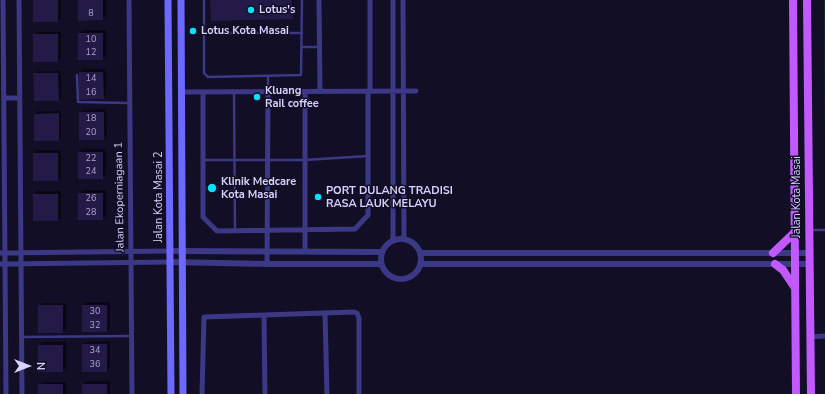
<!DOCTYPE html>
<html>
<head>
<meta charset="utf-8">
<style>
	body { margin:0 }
	#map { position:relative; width:825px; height:394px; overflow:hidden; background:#120e25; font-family:"Nunito Sans",sans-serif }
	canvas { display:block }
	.north { position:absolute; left:8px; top:346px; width:40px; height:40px; -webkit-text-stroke:3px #120e25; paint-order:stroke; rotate:90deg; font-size:11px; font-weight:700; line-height:16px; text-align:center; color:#d7d2ff }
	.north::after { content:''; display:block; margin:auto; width:14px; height:18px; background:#d7d2ff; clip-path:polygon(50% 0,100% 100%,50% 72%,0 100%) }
</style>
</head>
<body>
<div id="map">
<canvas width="825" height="394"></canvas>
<div class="north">N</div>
</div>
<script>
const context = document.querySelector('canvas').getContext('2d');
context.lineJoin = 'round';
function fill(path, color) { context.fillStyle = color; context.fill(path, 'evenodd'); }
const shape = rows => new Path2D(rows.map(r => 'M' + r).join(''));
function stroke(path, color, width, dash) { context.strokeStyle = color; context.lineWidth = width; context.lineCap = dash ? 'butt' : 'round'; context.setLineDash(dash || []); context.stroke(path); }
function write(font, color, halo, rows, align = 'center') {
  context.font = font + ' "Nunito Sans",sans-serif'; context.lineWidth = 3; context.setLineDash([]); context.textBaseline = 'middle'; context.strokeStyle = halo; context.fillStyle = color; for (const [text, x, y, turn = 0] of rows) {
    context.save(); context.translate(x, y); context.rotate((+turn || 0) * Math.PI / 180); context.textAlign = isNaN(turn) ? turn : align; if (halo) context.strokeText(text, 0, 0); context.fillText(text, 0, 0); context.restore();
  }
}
const green = shape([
	[824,0,825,0,825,141]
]);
const shadow = shape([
	[34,0,61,0,61,18,58,21],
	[79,0,106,0,106,16,103,19],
	[211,0,294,0,294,16,292,18],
	[82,30,106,30,106,56,103,59,79,33],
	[37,32,61,32,61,57,58,61,34,35],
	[83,69,106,69,106,95,103,98,80,72],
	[38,71,61,71,61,97,58,100,34,74],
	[106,109,107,135,103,139,80,113,83,110],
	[38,111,61,111,61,137,58,140,35,114],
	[82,149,106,149,106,175,103,178,79,152],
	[37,150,61,150,61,176,58,180,34,154],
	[206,184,220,184,220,189,219,190,205,186],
	[82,190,106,190,106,216,103,219,79,193],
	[37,191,61,191,61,217,58,220,34,194],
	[86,302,110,302,110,328,107,331,83,305],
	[42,303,66,303,66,329,63,332,39,306],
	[110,341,110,367,107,371,83,345,86,342],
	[42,342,66,342,66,368,63,371,39,345],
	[86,381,110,381,110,394,83,394,83,385],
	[42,382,66,382,66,394,39,394,39,385]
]);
const building = shape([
	[33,0,58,0,58,22,33,22],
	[78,0,103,0,103,20,78,21],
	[210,0,292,0,293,19,211,21],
	[78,33,103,33,103,60,78,60],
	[33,34,58,34,58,62,33,62],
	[79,72,103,72,104,99,79,100],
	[33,73,58,73,59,101,34,101],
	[79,112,104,112,104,140,79,140],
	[59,113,59,141,34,141,34,114],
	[78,152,103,152,103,179,78,179],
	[33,153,58,153,58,181,33,181],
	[204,185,219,185,219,191,204,191],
	[78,193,103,193,103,220,78,220],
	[33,194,58,194,58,221,33,221],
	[38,305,63,305,63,333,38,333],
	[82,305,107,305,107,332,82,332],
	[82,344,107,344,107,372,82,372],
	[38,345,63,345,63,372,38,372],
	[38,384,63,384,63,394,38,394],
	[82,384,107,384,107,394,82,394]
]);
const service = shape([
	[204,0,204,73,208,77,301,75,302,0],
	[204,33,302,33],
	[302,47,319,47],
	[77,75,78,102,129,103],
	[268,92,268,77],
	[234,93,235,231],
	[204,160,305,160,368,156],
	[811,230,825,230],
	[22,337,131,336]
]);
const minor = shape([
	[3,0,6,394],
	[19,0,22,394],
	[129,0,132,394],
	[319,0,320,91],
	[370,0,370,91],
	[393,0,393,240],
	[403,0,404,239],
	[181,92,416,91],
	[203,92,203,217,217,231,355,229,368,215,368,91],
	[4,98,19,98],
	[305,251,305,92],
	[0,253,170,251],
	[0,264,170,262],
	[267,264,268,92],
	[325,313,327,394],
	[264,315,265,394],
	[810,337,825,336],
	[202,394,204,317,354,312,357,313,359,318,359,394]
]);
const tertiary = shape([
	'381 259a20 20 0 1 1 40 0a20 20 0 1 1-40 0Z',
	[170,251,381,252],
	[420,253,809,253],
	[170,262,267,264,381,264],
	[420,264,809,264]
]);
const secondary = shape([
	[168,0,171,394],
	[181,0,183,394]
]);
const primary = shape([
	[793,0,796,394],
	[807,0,811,394],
	[773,253,795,232],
	[775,264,783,270,795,288]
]);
const markers = [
	[251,10,4,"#00e3fd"],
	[193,31,4,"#00e3fd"],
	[257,97,4,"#00e3fd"],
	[212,188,5,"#00e3fd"],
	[318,197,4,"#00e3fd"]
];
const numberNames = [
	["8",91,14],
	["10",91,40],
	["12",91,53],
	["14",91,79],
	["16",91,93],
	["18",91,119],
	["20",91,133],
	["22",91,159],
	["24",91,172],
	["26",91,199],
	["28",91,213],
	["30",95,312],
	["32",95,326],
	["34",95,351],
	["36",95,365]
];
const poiNames = [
	["Lotus's",259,10],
	["Lotus Kota Masai",201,31],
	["Kluang",265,91],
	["Rail coffee",265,104],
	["Klinik Medcare",221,182],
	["Kota Masai",221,195],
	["PORT DULANG TRADISI",326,191],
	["RASA LAUK MELAYU",326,204]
];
const streetNames = [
	["Jalan Ekoperniagaan 1",120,197,-91],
	["Jalan Kota Masai 2",159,197,-90],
	["Jalan Kota Masai",797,197,-90]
];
fill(green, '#112f2e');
fill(shadow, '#0007');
fill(building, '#231a47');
stroke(service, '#3b3885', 2.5);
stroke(minor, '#3b3885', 5);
stroke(tertiary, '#3b3885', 6);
stroke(secondary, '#6d69ff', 7);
stroke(primary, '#c259ff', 8);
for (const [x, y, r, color] of markers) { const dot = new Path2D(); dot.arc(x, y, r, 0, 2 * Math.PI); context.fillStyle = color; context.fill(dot); stroke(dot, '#120e25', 1.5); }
write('9px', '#aaa4d1', null, numberNames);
write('bold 11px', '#d7d2ff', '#120e25', poiNames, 'left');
write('11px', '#d7d2ff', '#120e25', streetNames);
</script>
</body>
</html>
